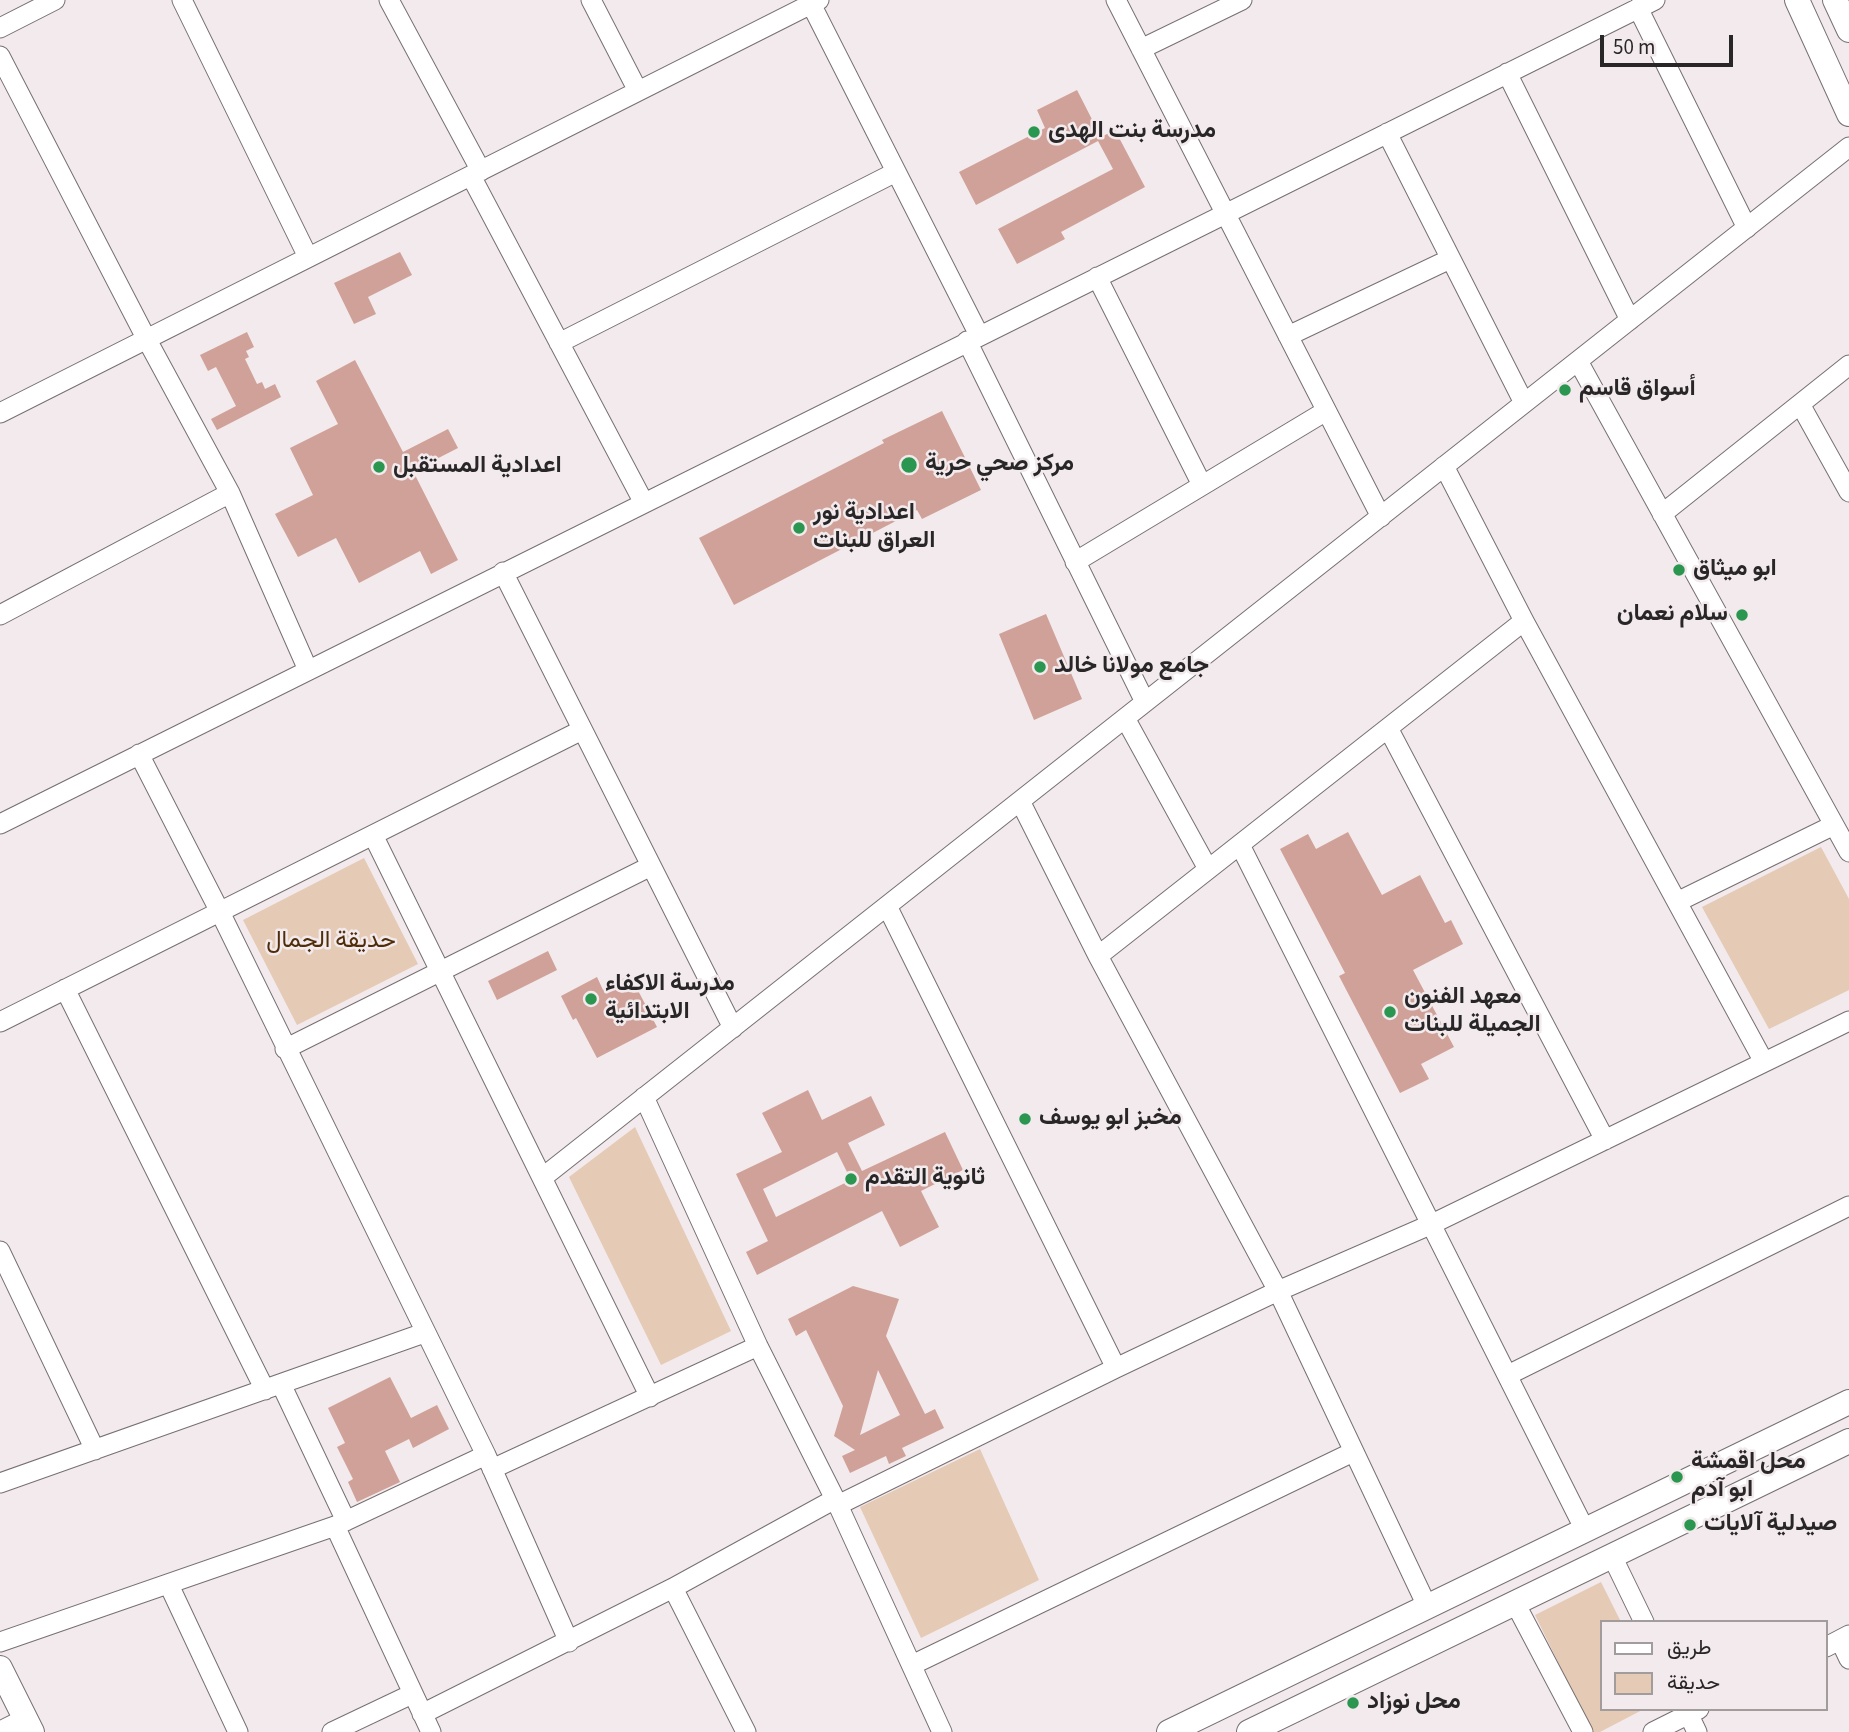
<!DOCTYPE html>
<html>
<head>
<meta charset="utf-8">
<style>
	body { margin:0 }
	#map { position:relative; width:1849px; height:1732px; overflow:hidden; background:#f2eaec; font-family:"Source Sans 3",Vazirmatn,sans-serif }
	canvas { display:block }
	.legend { position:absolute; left:1600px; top:1620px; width:228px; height:91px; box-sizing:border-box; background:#f2eaec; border:2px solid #a29c9d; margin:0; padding:9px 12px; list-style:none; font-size:21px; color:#292627 }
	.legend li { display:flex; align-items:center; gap:14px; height:35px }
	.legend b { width:35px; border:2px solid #a29c9d }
	.scale { position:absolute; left:1600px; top:35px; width:133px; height:32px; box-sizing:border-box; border:4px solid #292627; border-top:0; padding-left:9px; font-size:21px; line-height:24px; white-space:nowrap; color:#292627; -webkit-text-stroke:5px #f2eaec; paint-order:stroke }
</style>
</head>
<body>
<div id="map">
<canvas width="1849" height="1732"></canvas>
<ul class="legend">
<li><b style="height:9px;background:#fff"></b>طريق</li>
<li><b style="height:19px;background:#e5cab5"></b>حديقة</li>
</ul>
<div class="scale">50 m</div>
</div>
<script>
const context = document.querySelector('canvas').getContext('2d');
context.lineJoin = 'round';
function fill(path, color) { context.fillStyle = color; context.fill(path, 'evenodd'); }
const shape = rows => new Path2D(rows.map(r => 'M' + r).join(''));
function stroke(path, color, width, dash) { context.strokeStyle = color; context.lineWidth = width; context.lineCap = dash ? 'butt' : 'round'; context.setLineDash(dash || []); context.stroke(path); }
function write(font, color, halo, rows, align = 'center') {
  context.font = font + ' "Source Sans 3",Vazirmatn,sans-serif'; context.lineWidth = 5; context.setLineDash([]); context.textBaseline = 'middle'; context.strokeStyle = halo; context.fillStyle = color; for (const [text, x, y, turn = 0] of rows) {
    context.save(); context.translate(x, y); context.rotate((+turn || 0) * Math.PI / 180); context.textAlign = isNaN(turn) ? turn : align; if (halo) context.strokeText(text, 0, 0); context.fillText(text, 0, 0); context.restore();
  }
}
const green = shape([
	[1821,847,1849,899,1849,990,1769,1029,1702,907],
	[364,858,418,964,297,1025,243,920],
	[635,1127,731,1331,661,1365,569,1177],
	[980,1449,1039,1580,921,1638,860,1507],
	[1601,1582,1621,1622,1602,1622,1602,1709,1644,1709,1600,1732,1592,1732,1535,1615]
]);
const building = shape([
	[1077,90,1101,137,1115,130,1145,187,1061,232,1065,239,1017,264,998,229,1113,169,1098,141,976,205,959,172,1045,128,1037,110],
	[400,252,412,275,368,297,376,314,354,324,334,283],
	[247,332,254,347,246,351,249,357,245,359,257,384,262,382,265,389,275,384,281,397,217,430,211,419,236,406,216,367,208,371,200,355],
	[355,360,403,452,448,429,458,448,413,471,458,560,431,574,420,551,359,583,336,538,298,557,275,514,313,495,290,448,338,424,316,381],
	[942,411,981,490,922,519,917,510,734,605,699,538,884,443,882,440],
	[1046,614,1082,699,1034,720,999,634],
	[1348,832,1382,895,1420,875,1445,923,1451,920,1463,944,1413,970,1454,1047,1421,1064,1429,1079,1400,1093,1339,976,1345,973,1280,849,1308,834,1316,849],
	[548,951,557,970,497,1000,488,981],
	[630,975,657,1027,597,1058,576,1018,573,1020,561,996,597,977,603,990],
	[808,1090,822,1120,871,1096,885,1125,848,1143,862,1171,945,1132,963,1170,921,1191,939,1227,900,1247,882,1211,757,1275,746,1252,768,1241,736,1174,782,1152,762,1113],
	[837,1152,851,1180,776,1217,763,1189],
	[853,1286,899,1299,886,1336,925,1414,935,1409,944,1428,902,1448,906,1456,889,1464,886,1456,850,1473,842,1456,855,1450,834,1436,843,1406,806,1330,796,1336,788,1319],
	[878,1370,900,1415,860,1435],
	[390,1377,411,1418,437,1405,449,1429,413,1448,409,1439,385,1451,400,1482,357,1502,348,1482,353,1479,337,1447,345,1443,328,1408]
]);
const minor = shape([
	[182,0,308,257],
	[389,0,481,171],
	[591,0,638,91],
	[809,0,979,335],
	[1116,0,1381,517],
	[1638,8,1747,228],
	[0,28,55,0],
	[1141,49,1242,0],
	[0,56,146,338,230,493,308,670],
	[1507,73,1630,320],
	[1387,133,1524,403],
	[471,176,644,503],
	[1097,277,1202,485],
	[1288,336,1450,259],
	[967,341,1145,702],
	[559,343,896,172],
	[1578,361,1849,852],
	[1800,404,1849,492],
	[0,413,819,0],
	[1444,466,1524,621,1764,1062],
	[1662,514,1849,365],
	[1075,562,1326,411],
	[503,572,733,1028],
	[0,615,230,493],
	[1125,718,1208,869],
	[1388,728,1605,1140],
	[139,754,220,912,486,1455,569,1642],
	[1020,801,1098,956,1278,1291,1427,1606],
	[0,824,1655,0],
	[373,835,650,1397],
	[1240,845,1585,1530],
	[1677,902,1834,825],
	[887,906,1116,1368],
	[1098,956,1524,621],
	[65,989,265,1390],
	[0,1022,582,730],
	[285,1049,651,866],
	[644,1097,758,1346,838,1505,942,1732],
	[542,1178,1849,147],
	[0,1251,95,1450],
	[1508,1375,1849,1206],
	[281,1384,346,1521],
	[492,1469,758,1346],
	[0,1483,424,1333],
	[838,1505,1116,1368,1278,1291,1432,1224,1849,1021],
	[335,1526,431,1732],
	[1612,1556,1644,1622],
	[169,1585,238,1732],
	[673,1588,746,1732],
	[1515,1603,1583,1732],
	[1840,1640,1849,1659],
	[0,1642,335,1526,486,1455],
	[1826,1647,1849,1635],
	[912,1665,1353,1452],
	[1686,1709,1697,1732],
	[422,1714,673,1588,835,1499],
	[332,1732,412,1694],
	[1653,1732,1699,1709]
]);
const major = shape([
	[1797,0,1849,114],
	[1835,0,1849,30],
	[0,1668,32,1732],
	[4,1732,26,1721],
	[1169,1732,1849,1402],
	[1249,1732,1849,1441]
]);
const markers = [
	[1034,132,7,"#2b964f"],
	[1565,390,7,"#2b964f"],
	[909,465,9,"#2b964f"],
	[379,467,7,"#2b964f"],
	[799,528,7,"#2b964f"],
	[1679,570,7,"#2b964f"],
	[1742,615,7,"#2b964f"],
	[1040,667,7,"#2b964f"],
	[591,999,7,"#2b964f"],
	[1390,1012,7,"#2b964f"],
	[1025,1119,7,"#2b964f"],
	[851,1179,7,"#2b964f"],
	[1677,1477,7,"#2b964f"],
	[1690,1525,7,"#2b964f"],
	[1353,1703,7,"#2b964f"]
];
const poiNames = [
	["مدرسة بنت الهدی",1048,132],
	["أسواق قاسم",1579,390],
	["مركز صحي حرية",925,465],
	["اعدادية المستقبل",393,467],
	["اعدادية نور",813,514],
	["العراق للبنات",813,542],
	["ابو ميثاق",1693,570],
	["سلام نعمان",1728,615,"right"],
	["جامع مولانا خالد",1054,667],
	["مدرسة الاكفاء",605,985],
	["الابتدائية",605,1013],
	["معهد الفنون",1404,998],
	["الجميلة للبنات",1404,1026],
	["مخبز ابو يوسف",1039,1119],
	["ثانوية التقدم",865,1179],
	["محل اقمشة",1691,1463],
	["ابو آدم",1691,1491],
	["صيدلية آلايات",1704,1525],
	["محل نوزاد",1367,1703]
];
const parkNames = [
	["حديقة الجمال",331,942]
];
fill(green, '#e5cab5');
fill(building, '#d0a198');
stroke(minor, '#776f71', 21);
stroke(major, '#776f71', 26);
stroke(minor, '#fff', 19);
stroke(major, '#fff', 24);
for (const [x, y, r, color] of markers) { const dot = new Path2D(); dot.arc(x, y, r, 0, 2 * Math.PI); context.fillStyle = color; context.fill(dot); stroke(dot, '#f2eaec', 2.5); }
write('bold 24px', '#292627', '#f2eaec', poiNames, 'left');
write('24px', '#502d09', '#f2eaec', parkNames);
</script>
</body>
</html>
